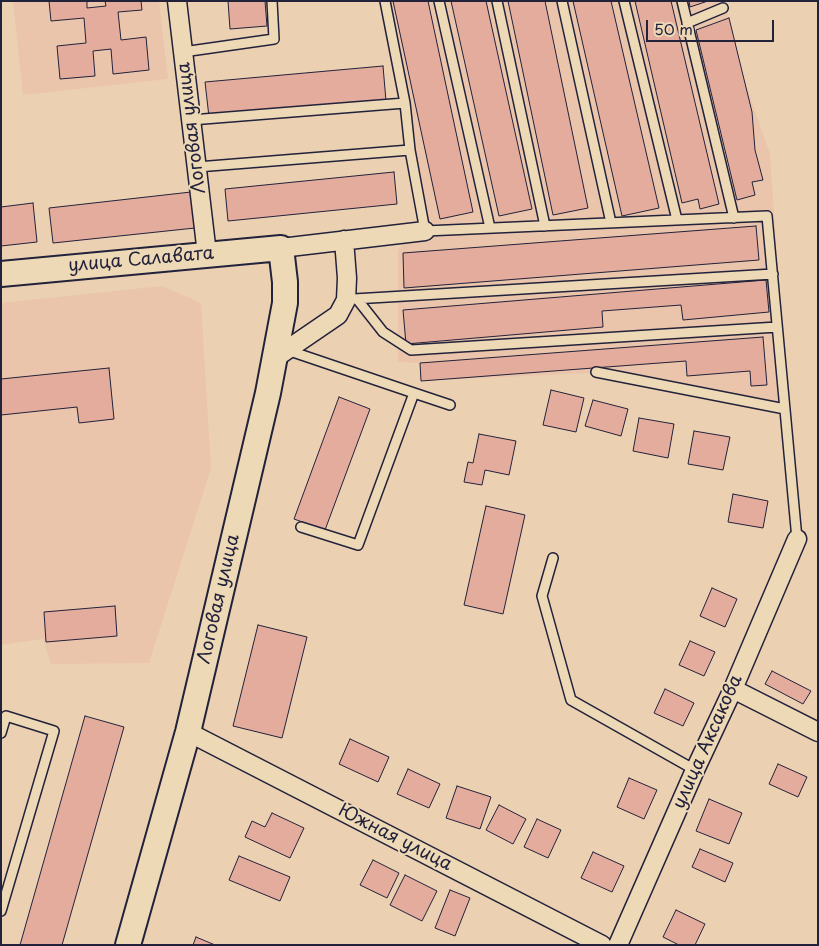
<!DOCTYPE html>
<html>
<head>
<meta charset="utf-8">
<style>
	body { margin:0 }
	#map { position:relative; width:819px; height:946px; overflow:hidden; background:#ecd0b2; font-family:"Playpen Sans",sans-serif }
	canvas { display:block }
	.frame { position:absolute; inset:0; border:2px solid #22223b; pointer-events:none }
	.scale { position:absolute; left:646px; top:20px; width:128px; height:22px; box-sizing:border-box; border:2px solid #22223b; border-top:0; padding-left:6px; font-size:15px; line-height:18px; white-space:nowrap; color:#22223b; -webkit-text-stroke:4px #eed9b7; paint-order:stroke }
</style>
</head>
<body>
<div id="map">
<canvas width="819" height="946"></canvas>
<div class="frame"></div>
<div class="scale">50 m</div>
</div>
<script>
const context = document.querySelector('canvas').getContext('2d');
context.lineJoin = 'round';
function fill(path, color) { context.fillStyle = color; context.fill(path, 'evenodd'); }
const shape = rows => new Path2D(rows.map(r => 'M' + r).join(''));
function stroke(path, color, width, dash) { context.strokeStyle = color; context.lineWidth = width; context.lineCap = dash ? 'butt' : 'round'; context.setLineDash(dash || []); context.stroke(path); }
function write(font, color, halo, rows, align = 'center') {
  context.font = font + ' "Playpen Sans",sans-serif'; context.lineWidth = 4; context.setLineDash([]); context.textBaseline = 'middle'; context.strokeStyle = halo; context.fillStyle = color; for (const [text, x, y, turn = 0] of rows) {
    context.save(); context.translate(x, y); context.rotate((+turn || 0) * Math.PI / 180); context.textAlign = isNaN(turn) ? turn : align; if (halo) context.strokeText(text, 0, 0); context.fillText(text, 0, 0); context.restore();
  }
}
const built = shape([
	[13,1,159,1,168,79,23,95],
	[382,1,724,1,744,79,770,154,787,414,589,373,421,381,420,363,398,362,398,250,427,220],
	[162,286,201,303,211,468,149,663,51,664,43,639,1,645,1,303]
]);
const building = shape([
	[49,1,87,1,87,8,106,6,105,1,141,1,142,10,118,12,121,40,146,37,149,70,113,74,111,49,93,51,95,76,60,79,57,46,86,43,84,18,51,21,49,1],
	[228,1,265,1,267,26,230,29,228,1],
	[393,1,428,1,473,212,440,219,393,1],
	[451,1,486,1,532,209,499,216,451,1],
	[508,1,545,1,588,208,553,215,508,1],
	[573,1,611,1,659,208,622,216,573,1],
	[635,1,671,1,719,204,700,209,698,199,682,203,635,1],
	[689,1,708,1,690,7,689,1],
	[729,18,752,112,755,150,763,180,752,182,755,195,737,200,696,30,729,18],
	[383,66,386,101,209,117,205,82,383,66],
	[394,172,397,204,228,221,225,189,394,172],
	[191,192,195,228,53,243,49,208,191,192],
	[33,203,37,242,1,246,1,207,33,203],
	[756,226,759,260,404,288,403,253,756,226],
	[766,280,769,312,683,320,681,305,602,311,603,327,406,344,403,310,766,280],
	[763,337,767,385,751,386,750,371,687,376,686,361,421,381,420,363,763,337],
	[109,368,114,419,79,423,77,407,1,415,1,379,109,368],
	[551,390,584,398,576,432,543,425,551,390],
	[339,397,370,409,325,530,294,519,339,397],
	[593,400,628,409,621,436,585,426,593,400],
	[639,418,674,424,668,458,633,451,639,418],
	[694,431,730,437,723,470,688,464,694,431],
	[479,434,516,441,509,475,485,470,482,485,464,482,468,462,473,463,479,434],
	[733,494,768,501,763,528,728,522,733,494],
	[486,506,525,515,503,614,464,605,486,506],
	[712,588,737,599,725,627,700,616,712,588],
	[115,606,117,636,46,642,44,612,115,606],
	[258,625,307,637,282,738,233,726,258,625],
	[690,641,715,652,704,676,679,665,690,641],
	[772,671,811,691,803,704,765,684,772,671],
	[665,689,694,703,683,726,654,713,665,689],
	[85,716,124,727,62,945,20,945,85,716],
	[350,739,389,757,378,782,339,764,350,739],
	[778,764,807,777,798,797,769,784,778,764],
	[408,769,440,784,429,808,397,794,408,769],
	[629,778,657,790,644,819,617,807,629,778],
	[457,786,491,797,480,829,446,818,457,786],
	[709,799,742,813,729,844,696,831,709,799],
	[499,805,526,819,513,844,486,830,499,805],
	[272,813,304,828,290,858,245,837,252,821,265,827,272,813],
	[537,819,561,830,548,858,524,847,537,819],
	[700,849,733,863,725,882,692,867,700,849],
	[593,852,624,866,612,892,581,878,593,852],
	[239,856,290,877,280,901,229,880,239,856],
	[373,860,399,873,387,898,360,885,373,860],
	[405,875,437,891,422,921,390,905,405,875],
	[450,890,470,898,455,936,435,928,450,890],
	[676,910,705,924,695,945,679,945,663,937,676,910],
	[196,937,215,945,193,945,196,937]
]);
const lane = shape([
	[385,1,405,103],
	[439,1,490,228],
	[497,1,545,226],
	[562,1,611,223],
	[624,1,677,220],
	[682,1,734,218],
	[687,23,723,8],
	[183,52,274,39,272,1],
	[191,120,405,103,410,150],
	[197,167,410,150,425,231,767,216,797,539],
	[354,299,773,274],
	[357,299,383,332,411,350,777,327],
	[287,350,414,393],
	[596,372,785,409],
	[301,527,358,545,414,393,450,405],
	[553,558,542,596,571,700,695,770],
	[1,733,6,716,54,731,1,911]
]);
const street = shape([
	[177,1,207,254],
	[281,248,425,231],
	[275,358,338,315,346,300,347,278,344,240],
	[733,689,818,732],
	[188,732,602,945],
	[618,945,695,770,733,689,797,539]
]);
const secondary = shape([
	[1,274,281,248,285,282,285,303,268,393,188,732,128,945]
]);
const streetNames = [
	["Логовая улица",192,128,-97],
	["улица Салавата",141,260,-5],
	["Логовая улица",219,599,-77],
	["улица Аксакова",708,742,-66],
	["Южная улица",395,838,27]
];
fill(built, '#eac5ab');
fill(building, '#e4ac9c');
stroke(building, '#22223b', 1);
stroke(lane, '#22223b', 12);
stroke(street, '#22223b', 21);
stroke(secondary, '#22223b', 28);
stroke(lane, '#eed9b7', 9);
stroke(street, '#eed9b7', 18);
stroke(secondary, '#eed9b7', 24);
write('18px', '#22223b', '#eed9b7', streetNames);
</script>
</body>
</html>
